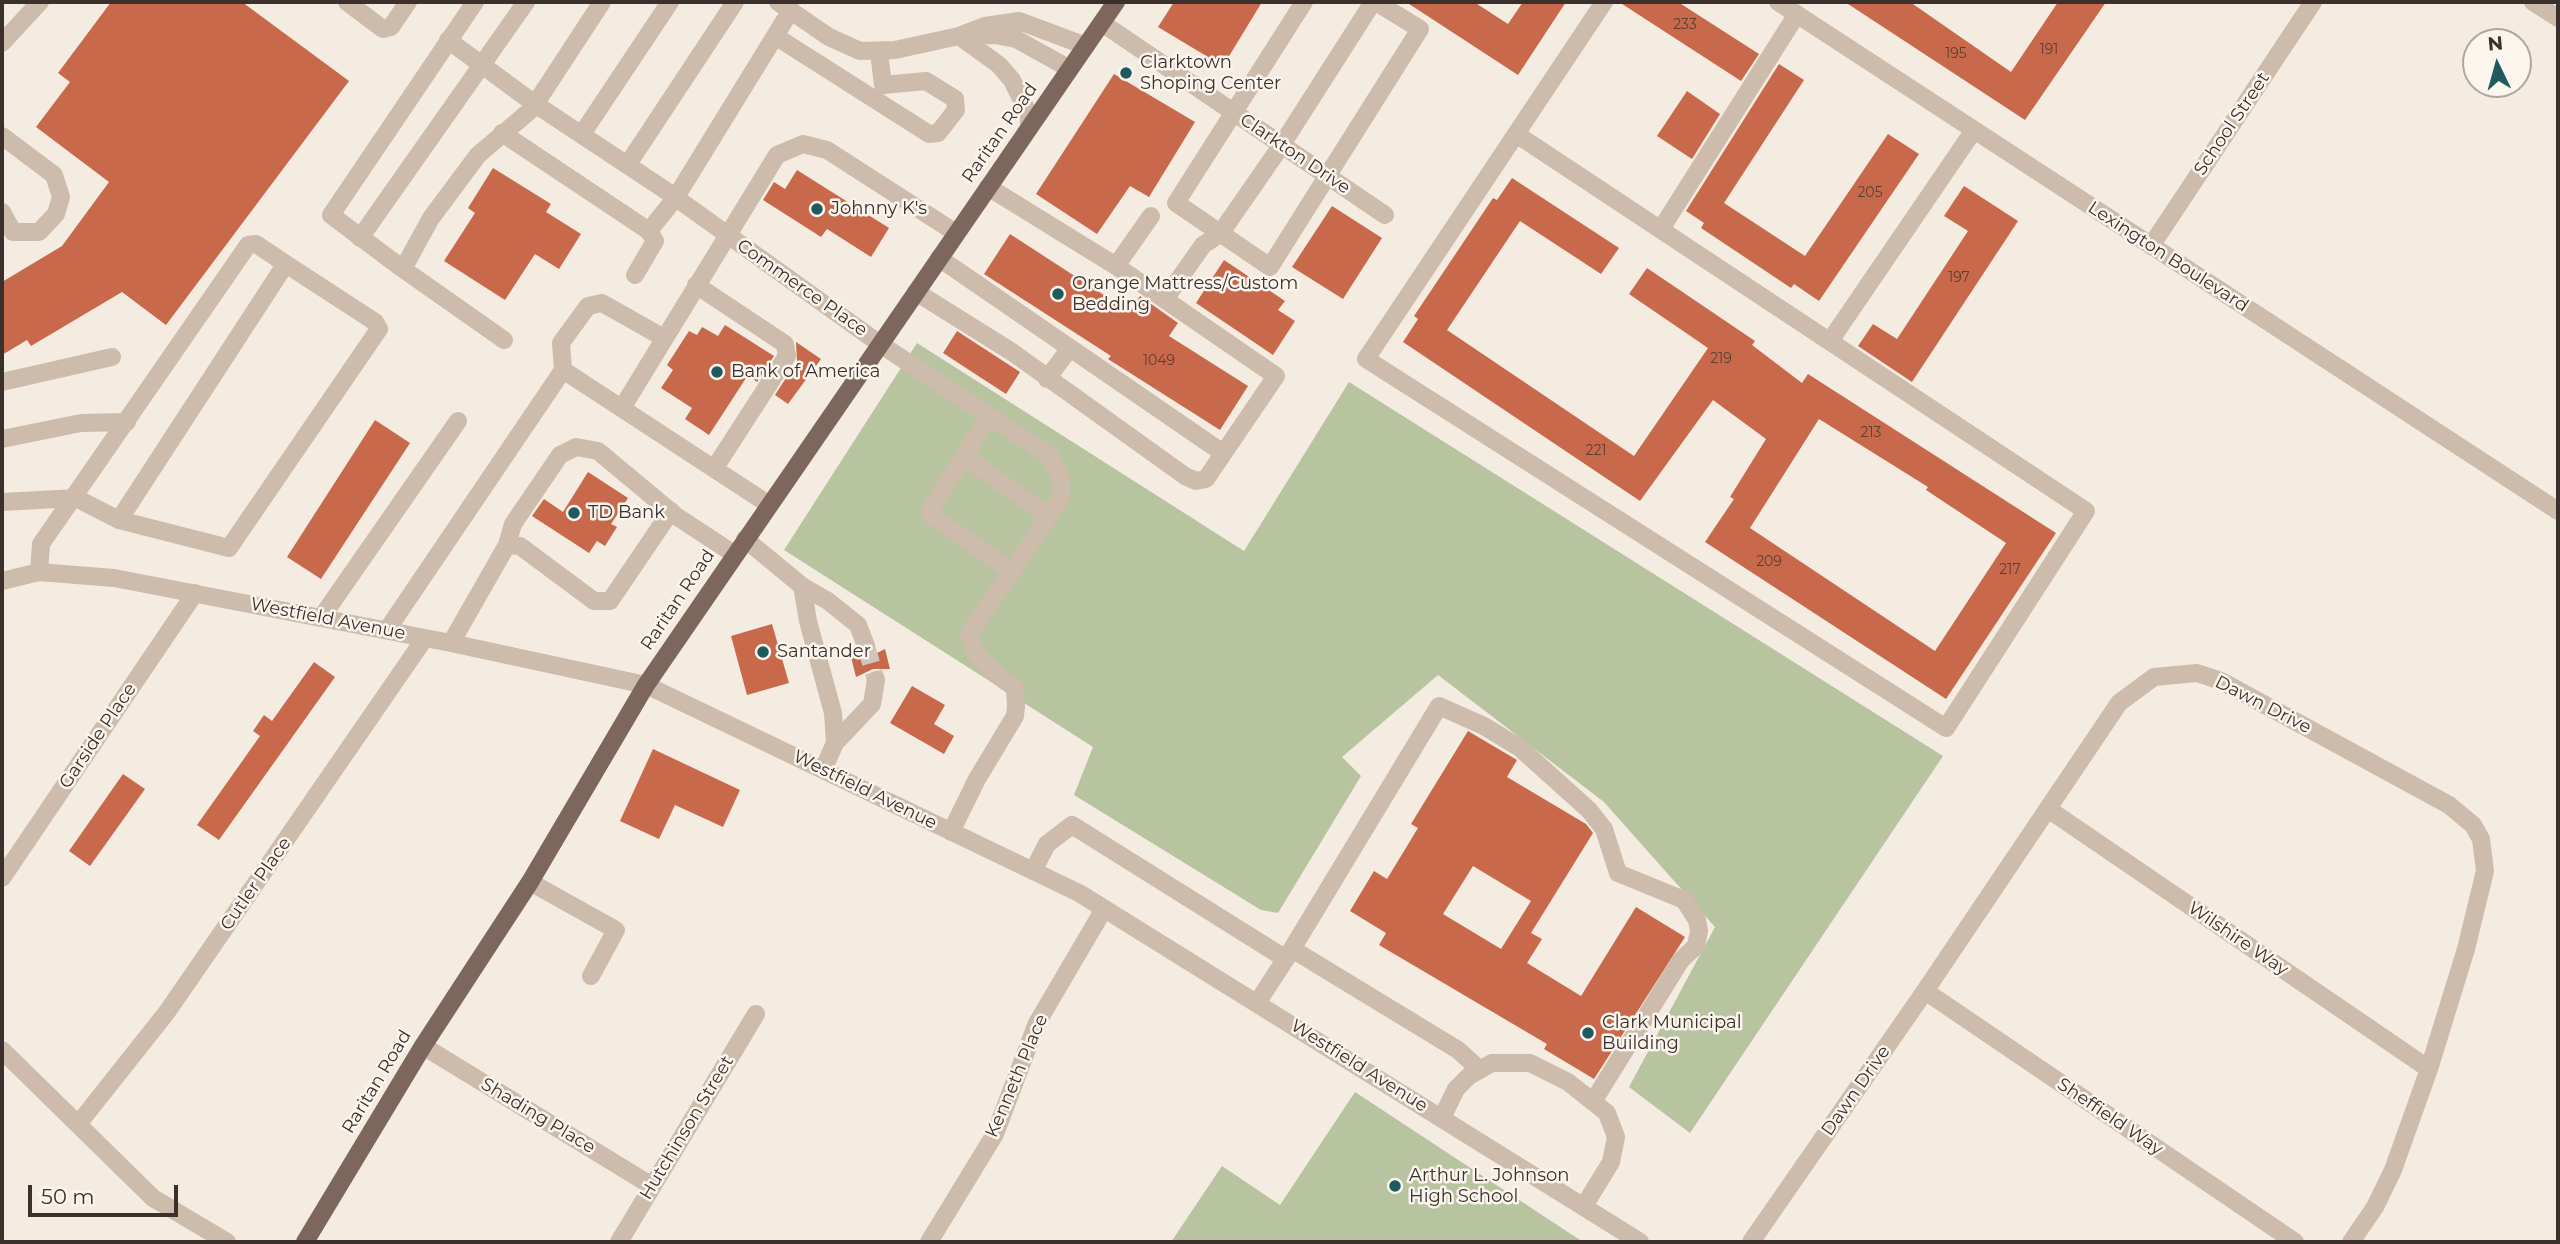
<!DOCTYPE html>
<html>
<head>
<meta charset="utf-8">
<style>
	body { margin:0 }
	#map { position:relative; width:2560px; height:1244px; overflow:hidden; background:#f4ebe1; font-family:Montserrat,sans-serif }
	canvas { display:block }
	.frame { position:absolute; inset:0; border:4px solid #3b302b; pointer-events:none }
	.north { position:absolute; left:2462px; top:28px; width:70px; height:70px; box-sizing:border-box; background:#fbf5ee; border:2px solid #aea6a0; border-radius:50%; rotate:355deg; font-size:19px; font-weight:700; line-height:28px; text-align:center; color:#3b302b }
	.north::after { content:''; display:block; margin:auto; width:24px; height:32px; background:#1f5a5e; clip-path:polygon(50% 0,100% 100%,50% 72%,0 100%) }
	.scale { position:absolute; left:28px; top:1185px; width:150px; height:32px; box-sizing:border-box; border:4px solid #3b302b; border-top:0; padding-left:9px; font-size:21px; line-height:24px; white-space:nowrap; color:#3b302b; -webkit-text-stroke:5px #fbf5ee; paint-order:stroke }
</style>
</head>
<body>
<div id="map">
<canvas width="2560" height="1244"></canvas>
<div class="frame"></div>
<div class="north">N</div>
<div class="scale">50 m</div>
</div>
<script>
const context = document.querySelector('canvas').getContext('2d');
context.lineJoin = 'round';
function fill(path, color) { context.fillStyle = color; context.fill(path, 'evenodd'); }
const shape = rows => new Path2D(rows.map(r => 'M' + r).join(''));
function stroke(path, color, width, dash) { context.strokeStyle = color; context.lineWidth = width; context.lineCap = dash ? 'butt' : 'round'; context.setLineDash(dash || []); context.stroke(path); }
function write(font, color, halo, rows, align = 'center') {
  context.font = font + ' Montserrat,sans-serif'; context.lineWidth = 5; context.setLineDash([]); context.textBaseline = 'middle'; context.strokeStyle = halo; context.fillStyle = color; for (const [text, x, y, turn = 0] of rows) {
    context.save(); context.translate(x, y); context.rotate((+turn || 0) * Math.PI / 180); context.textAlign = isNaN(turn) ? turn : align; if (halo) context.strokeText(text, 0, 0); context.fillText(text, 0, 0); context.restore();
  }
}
const green = shape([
	[917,343,1244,551,1349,382,1943,756,1690,1133,1629,1087,1715,927,1604,802,1438,675,1342,757,1361,776,1278,913,1261,910,1074,795,1093,747,784,550],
	[1355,1092,1583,1242,1171,1242,1222,1166,1280,1205]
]);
const building = shape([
	[111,2,242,2,349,81,166,325,122,292,31,346,27,340,2,355,2,282,62,246,109,182,36,127,70,82,58,73],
	[1174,2,1262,2,1223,66,1158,27],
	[1406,2,1474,2,1508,24,1523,2,1566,2,1518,75],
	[1619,2,1678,2,1759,54,1741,81],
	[1845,2,1910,2,2011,72,2058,2,2106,2,2025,120],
	[1779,64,1804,80,1724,203,1805,256,1888,134,1919,154,1819,301,1794,284,1791,288,1701,228,1704,223,1686,211],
	[1114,74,1195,122,1149,197,1130,186,1097,234,1036,194],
	[1687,91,1720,114,1692,159,1657,136],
	[493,168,551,204,546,212,581,234,559,269,535,254,505,300,444,261,475,213,468,208],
	[797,170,889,228,871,257,827,229,821,237,763,200,774,182,785,189],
	[1512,178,1619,248,1601,274,1520,221,1447,330,1634,456,1708,348,1629,294,1647,268,1755,341,1752,345,1802,383,1808,374,2056,533,1946,699,1705,542,1734,499,1730,497,1766,439,1713,400,1640,501,1403,342,1418,319,1414,316,1493,198,1497,200],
	[1819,419,1928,487,1926,490,2006,543,1935,651,1750,528],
	[1964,186,2018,221,1912,382,1858,346,1873,324,1897,339,1968,231,1944,216],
	[1332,206,1382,238,1343,299,1292,267],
	[1010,234,1130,312,1140,296,1178,323,1169,336,1248,386,1220,430,1108,359,1111,356,984,274],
	[1224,260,1285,301,1278,310,1295,321,1273,355,1196,303],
	[725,325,774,356,757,382,748,375,709,435,685,419,692,408,661,388,673,370,667,365,689,331,697,335,702,327,718,336],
	[957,331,1020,372,1006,394,943,353],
	[796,342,821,359,788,404,775,395,797,361],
	[375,420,410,443,321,579,287,557],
	[588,472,628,498,611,524,617,527,605,546,597,541,589,553,532,516,544,499,563,512],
	[772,624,789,683,747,695,731,636],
	[885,649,890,669,873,669,856,677,851,657,869,657],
	[314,662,335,677,219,840,197,825,260,736,253,731,264,715,272,721],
	[912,686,945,705,934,724,954,736,944,754,890,723],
	[1468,731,1517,760,1507,777,1586,824,1593,833,1531,933,1542,939,1527,963,1581,996,1636,907,1685,937,1594,1079,1544,1049,1547,1044,1379,945,1386,933,1350,911,1374,871,1387,879,1418,828,1411,824],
	[1473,866,1531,901,1501,949,1443,914],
	[653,749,740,790,723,827,675,805,659,839,620,821],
	[123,774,145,789,90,866,69,851]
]);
const minorTunnel = shape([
	[866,646,876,680]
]);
const minor = shape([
	[347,2,383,29,391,27,408,2],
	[475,2,331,215,403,269,431,218,478,155,532,109,602,2],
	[778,2,829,37,860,51,895,50,959,36,999,65,1012,80,1029,115,1029,128],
	[1304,2,1176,203,1270,267,1420,29,1376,2],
	[1778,2,2558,511],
	[2533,2,2558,18],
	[1102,23,1385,215],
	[775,36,929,134,938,133,956,110,955,99,926,81,883,85,879,52],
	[448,40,535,104,665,190,880,344,1050,456,1061,478,1061,498,969,634,975,653,997,675,1015,688,1016,706,1015,716,977,779,951,832],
	[2,43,40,2],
	[1070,69,1016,39,995,35,959,36,985,26,1019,21,1086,46],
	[502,133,649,231,676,197,791,10],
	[582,134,670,2],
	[1516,134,2086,511,1946,728,1366,359,1604,2],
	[2,136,54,175,61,197,56,214,39,232,13,232,2,212],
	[628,164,735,2],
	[1661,229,1797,14],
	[360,238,526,2],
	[2151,246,2313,2],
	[939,258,1223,453],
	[1116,266,1151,216],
	[403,269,504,340],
	[635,275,655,241,649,231],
	[696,285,785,344,787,356,714,469],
	[916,292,1012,352,1185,476,1196,481,1206,479,1276,376,1116,266,988,187],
	[1165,299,1203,245,1220,234,1281,146,1373,2],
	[1830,341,1974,130],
	[563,370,561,343,588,306,602,303,664,338],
	[1047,379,1070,348],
	[2,382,112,357],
	[622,408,777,155,803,144,827,150,956,233],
	[989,416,932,507,930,514,1011,571],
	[2,439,81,423,127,422],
	[964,456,1048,516],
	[2,502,76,498,119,520,229,548,379,329,375,322,289,266,283,268,119,520],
	[745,539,802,586,828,601,858,625,866,646],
	[507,545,513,524,560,455,576,447,598,451,676,516,734,554],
	[39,572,41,544,248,245,256,244,289,266],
	[2,581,39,572,114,578,451,643,646,685,1079,893,1640,1242],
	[802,586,808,621,833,713,835,743],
	[321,618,458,421],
	[387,630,563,370,768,504],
	[451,643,507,545,520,546,594,601,610,601,671,511],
	[823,770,835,743,872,704,876,680],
	[2048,809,2429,1069],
	[1033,871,1047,844,1072,825,1286,959],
	[2,878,195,593],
	[530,882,616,930,591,976],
	[1292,949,1439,706,1484,726,1520,748,1589,810,1604,829,1618,873,1684,900,1697,920,1699,931,1696,946,1681,960,1594,1100],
	[1925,991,2295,1242],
	[1257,1003,1292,949,1458,1050,1480,1070],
	[423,1046,652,1186],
	[2,1050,153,1198,227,1242],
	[1442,1118,1456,1089,1469,1076,1492,1063,1530,1063,1568,1082,1607,1113,1616,1137,1611,1162,1584,1206],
	[79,1123,167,1012,425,638],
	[619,1242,756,1014],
	[929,1242,995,1134,1037,1023,1104,909],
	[1751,1242,1925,991,2119,703,2154,677,2197,673,2221,681,2449,805,2473,825,2481,839,2485,871,2466,949,2429,1069,2393,1170,2375,1207,2351,1242]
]);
const major = shape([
	[305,1242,423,1046,530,882,646,685,1116,2]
]);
const markers = [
	[1126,73,7,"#1f5a5e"],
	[817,209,7,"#1f5a5e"],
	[1058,294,7,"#1f5a5e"],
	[717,372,7,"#1f5a5e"],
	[574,513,7,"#1f5a5e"],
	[763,652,7,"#1f5a5e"],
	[1588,1033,7,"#1f5a5e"],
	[1395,1186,7,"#1f5a5e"]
];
const numberNames = [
	["233",1685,25],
	["191",2049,50],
	["195",1956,54],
	["205",1870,193],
	["197",1959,278],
	["219",1721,359],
	["1049",1159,361],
	["213",1871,433],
	["221",1596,451],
	["209",1769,562],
	["217",2010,570]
];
const poiNames = [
	["Clarktown",1140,63],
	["Shoping Center",1140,84],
	["Johnny K's",831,209],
	["Orange Mattress/Custom",1072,284],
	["Bedding",1072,305],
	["Bank of America",731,372],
	["TD Bank",588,513],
	["Santander",777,652],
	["Clark Municipal",1602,1023],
	["Building",1602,1044],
	["Arthur L. Johnson",1409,1176],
	["High School",1409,1197]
];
const streetNames = [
	["School Street",2232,124,-56],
	["Raritan Road",1000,133,-55],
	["Clarkton Drive",1295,154,34],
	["Lexington Boulevard",2168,257,33],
	["Commerce Place",802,288,35],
	["Raritan Road",678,600,-56],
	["Westfield Avenue",328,619,11],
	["Dawn Drive",2263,705,27],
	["Garside Place",98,736,-56],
	["Westfield Avenue",865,790,26],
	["Cutler Place",256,884,-55],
	["Wilshire Way",2238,939,34],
	["Westfield Avenue",1359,1066,32],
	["Kenneth Place",1017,1076,-67],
	["Raritan Road",377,1082,-59],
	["Dawn Drive",1856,1091,-55],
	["Shading Place",538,1116,31],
	["Sheffield Way",2110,1117,34],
	["Hutchinson Street",687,1128,-59]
];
fill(green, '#b8c4a0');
fill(building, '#c8694b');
stroke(minorTunnel, '#cfc6bd', 18, [18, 9]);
stroke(minor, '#cdbbac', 18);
stroke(major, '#7d675c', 18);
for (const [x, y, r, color] of markers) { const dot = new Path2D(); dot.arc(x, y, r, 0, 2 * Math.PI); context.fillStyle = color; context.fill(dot); stroke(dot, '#fbf5ee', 2.5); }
write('14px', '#5e3e33', null, numberNames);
write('18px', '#3b302b', '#fbf5ee', poiNames, 'left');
write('18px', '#3b302b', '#fbf5ee', streetNames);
</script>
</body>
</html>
